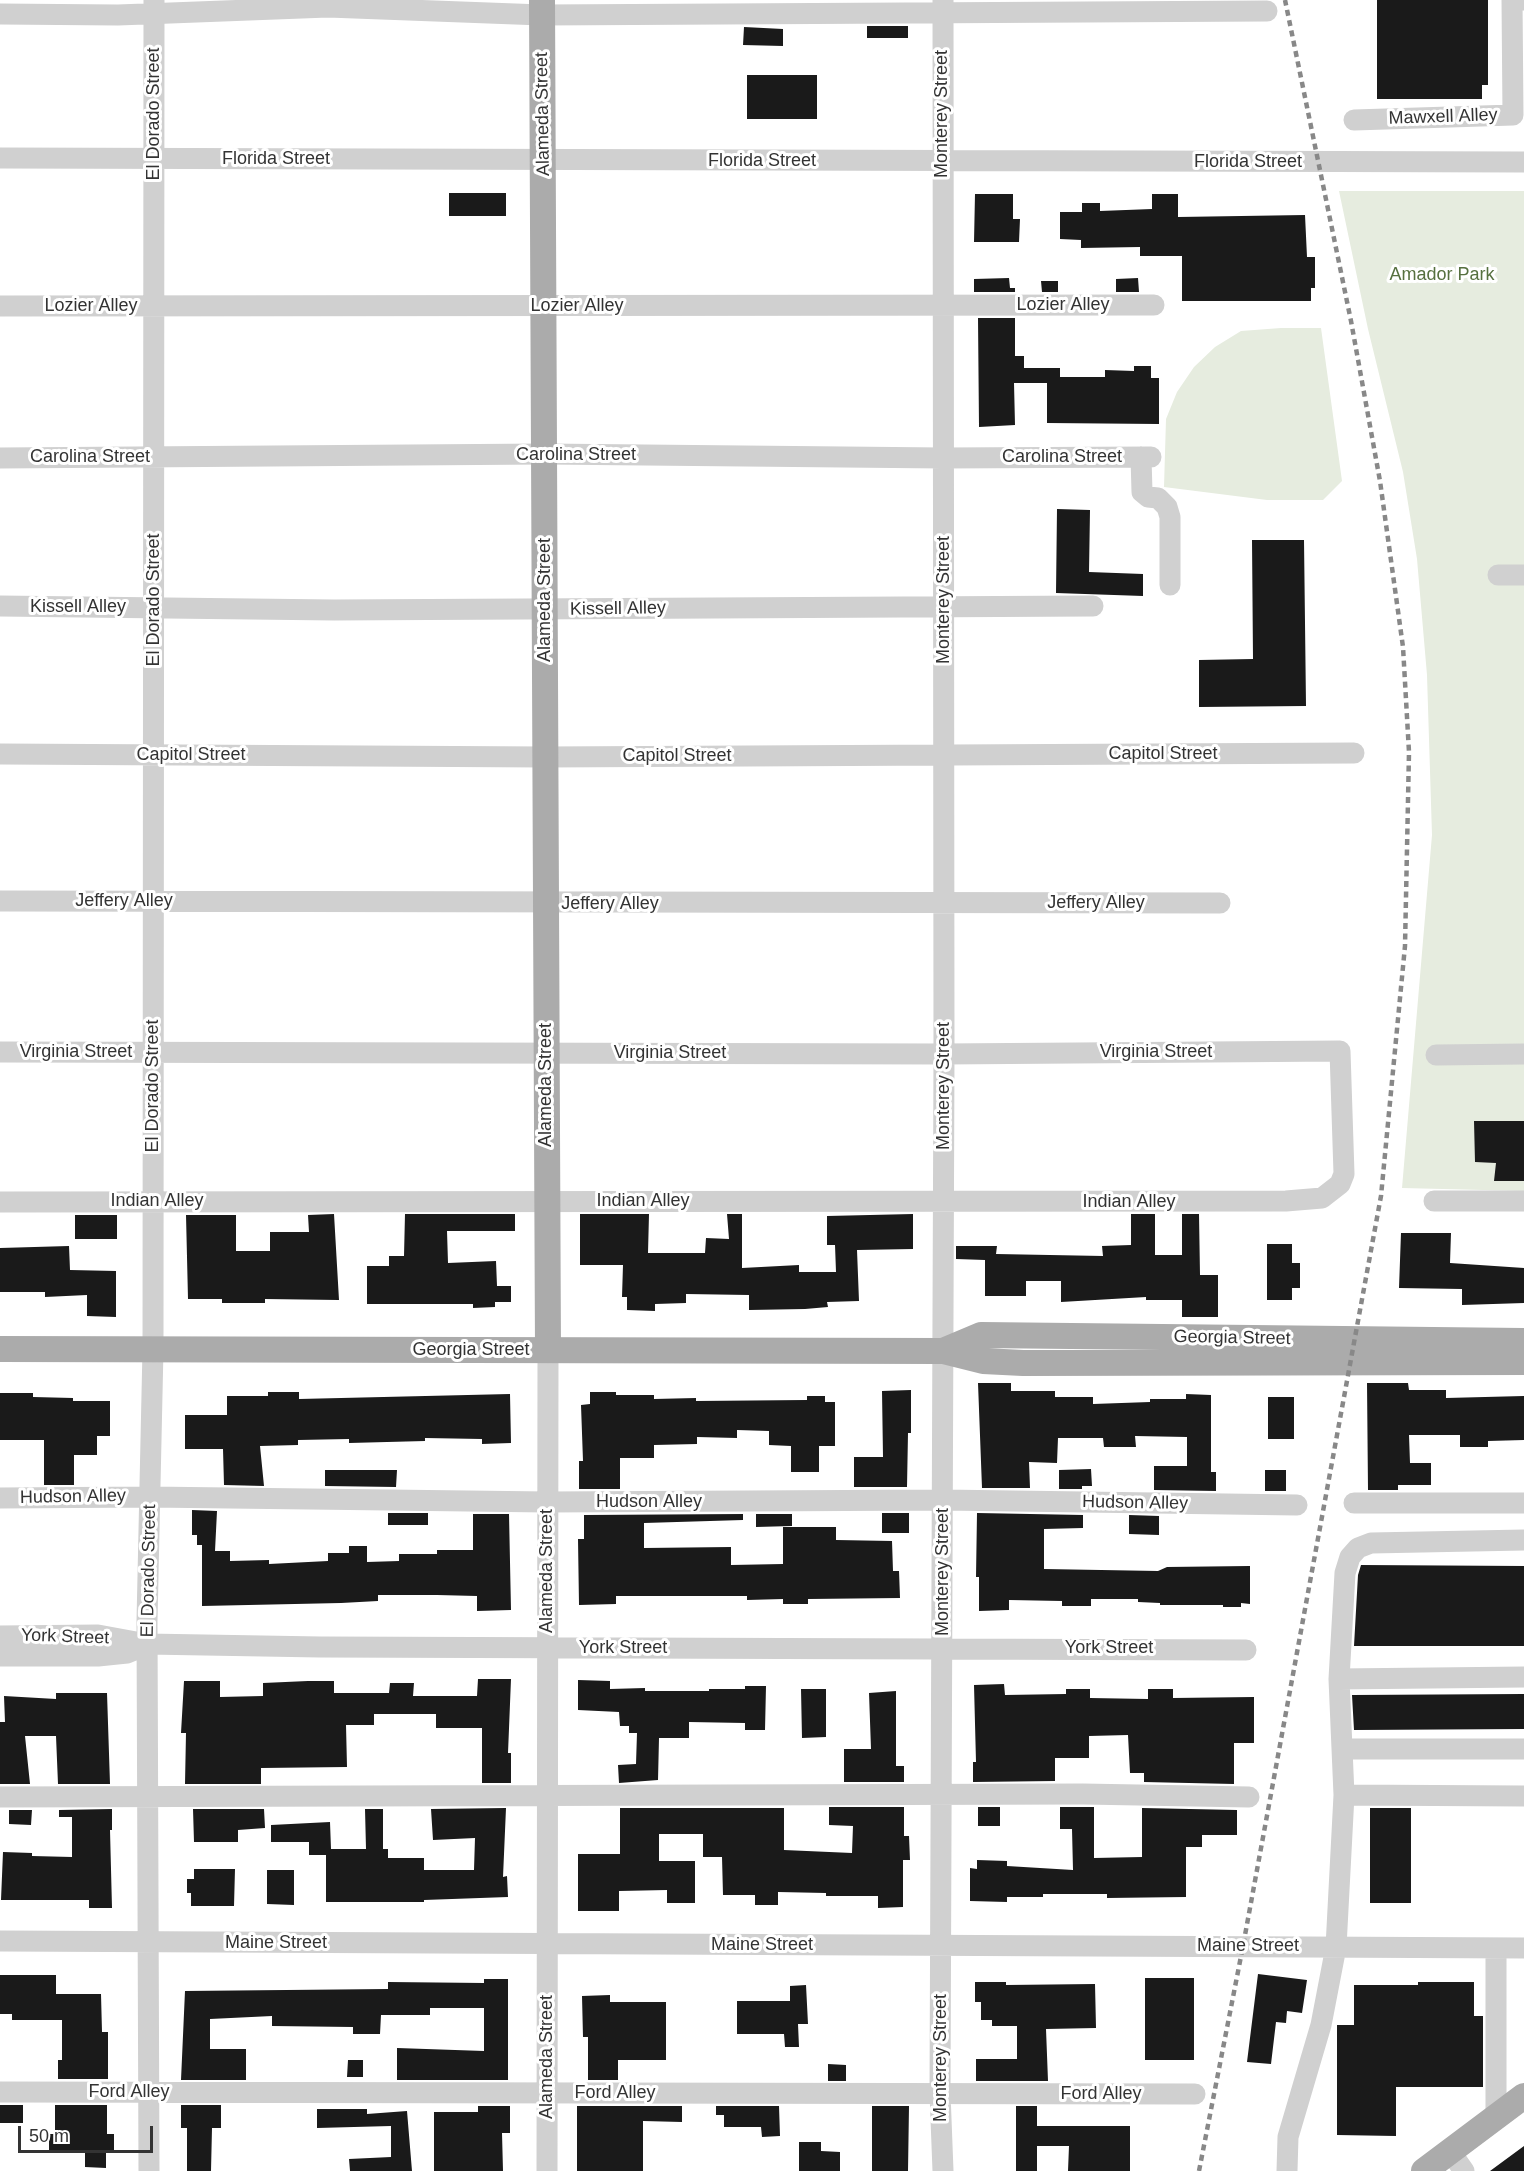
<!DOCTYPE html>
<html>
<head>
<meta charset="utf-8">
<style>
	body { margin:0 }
	#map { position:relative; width:1524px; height:2171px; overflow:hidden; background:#fff; font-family:Arial,sans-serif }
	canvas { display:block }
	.scale { position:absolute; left:18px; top:2126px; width:135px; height:27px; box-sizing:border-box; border:3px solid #333; border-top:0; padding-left:8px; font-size:18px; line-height:21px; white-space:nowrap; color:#333; -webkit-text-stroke:4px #fff; paint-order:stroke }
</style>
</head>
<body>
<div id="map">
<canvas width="1524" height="2171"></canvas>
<div class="scale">50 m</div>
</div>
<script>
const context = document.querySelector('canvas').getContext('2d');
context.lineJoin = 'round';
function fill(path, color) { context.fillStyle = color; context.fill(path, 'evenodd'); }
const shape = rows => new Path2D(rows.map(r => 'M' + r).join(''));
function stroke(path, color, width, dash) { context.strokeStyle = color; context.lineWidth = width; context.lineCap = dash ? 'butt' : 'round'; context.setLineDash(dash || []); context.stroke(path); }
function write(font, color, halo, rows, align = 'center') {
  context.font = font + ' Arial,sans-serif'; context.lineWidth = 6; context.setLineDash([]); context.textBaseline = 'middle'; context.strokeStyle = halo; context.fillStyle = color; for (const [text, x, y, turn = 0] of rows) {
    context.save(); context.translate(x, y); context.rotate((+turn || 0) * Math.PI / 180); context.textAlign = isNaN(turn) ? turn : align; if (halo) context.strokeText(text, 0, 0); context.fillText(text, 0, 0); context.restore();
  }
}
const green = shape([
	[1339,191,1524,191,1524,1191,1402,1188,1432,835,1427,675,1417,559,1403,472,1368,329],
	[1281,328,1321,328,1342,481,1323,500,1267,500,1164,487,1166,419,1177,392,1194,367,1215,347,1241,331]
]);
const building = shape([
	[1377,0,1488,0,1488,85,1482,85,1482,99,1377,99],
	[867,26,908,26,908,38,867,38],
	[744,27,783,29,783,46,743,45],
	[747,75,817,75,817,119,747,119],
	[449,193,506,193,506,216,449,216],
	[975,194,1013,194,1013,219,1020,219,1019,242,974,242],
	[1152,194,1178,194,1178,217,1305,215,1307,257,1315,257,1315,288,1311,288,1311,301,1182,301,1182,256,1140,256,1140,247,1081,248,1081,240,1060,239,1060,212,1082,212,1082,203,1100,203,1100,211,1152,209],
	[1009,278,1010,288,1015,288,1015,292,974,292,974,279],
	[1138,278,1139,292,1116,292,1116,279],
	[1041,281,1058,281,1058,292,1042,292],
	[978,318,1015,318,1015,356,1024,356,1024,368,1060,368,1060,377,1105,377,1105,370,1134,371,1134,366,1151,366,1151,378,1159,378,1159,424,1047,423,1047,383,1014,383,1015,425,979,427],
	[1057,509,1090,510,1089,572,1143,574,1143,596,1056,593],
	[1252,540,1304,540,1306,706,1199,707,1199,660,1253,659],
	[1474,1121,1524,1121,1524,1181,1494,1181,1496,1163,1475,1162],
	[334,1214,339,1300,265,1299,265,1303,222,1303,222,1299,188,1299,186,1215,236,1215,236,1251,270,1251,270,1232,309,1232,308,1215],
	[405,1214,515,1214,515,1231,447,1231,448,1263,496,1261,497,1286,511,1286,511,1302,495,1302,495,1307,473,1308,473,1304,367,1304,367,1266,389,1266,389,1256,404,1256],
	[580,1214,649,1214,648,1253,705,1253,706,1238,729,1239,727,1214,742,1214,742,1268,799,1265,799,1272,836,1272,835,1245,827,1245,827,1216,913,1214,913,1249,857,1250,859,1301,827,1302,828,1307,805,1309,749,1310,749,1295,686,1294,686,1303,655,1304,655,1311,627,1310,627,1297,622,1297,623,1265,580,1265],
	[1131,1214,1155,1214,1155,1255,1182,1255,1182,1214,1199,1214,1200,1275,1218,1275,1218,1317,1182,1317,1182,1300,1146,1300,1146,1297,1061,1302,1061,1281,1026,1281,1026,1296,985,1296,985,1260,956,1259,956,1246,997,1246,996,1254,1103,1256,1102,1246,1131,1245],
	[75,1215,117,1215,117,1239,75,1239],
	[1401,1233,1451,1233,1450,1263,1524,1268,1524,1303,1462,1305,1462,1289,1399,1288],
	[1267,1244,1292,1244,1292,1263,1300,1263,1300,1288,1292,1288,1292,1300,1267,1300],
	[69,1246,70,1270,116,1271,116,1317,87,1316,87,1295,45,1297,45,1292,0,1292,0,1248],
	[978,1383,1011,1383,1011,1391,1055,1391,1055,1397,1093,1397,1093,1404,1150,1402,1150,1399,1186,1399,1186,1394,1211,1395,1211,1472,1216,1472,1216,1491,1154,1490,1154,1466,1187,1466,1187,1437,1135,1436,1136,1447,1104,1447,1103,1438,1058,1438,1057,1463,1029,1462,1030,1488,982,1488],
	[1367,1383,1408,1383,1409,1390,1446,1390,1446,1398,1524,1396,1524,1440,1488,1441,1488,1447,1460,1447,1460,1435,1409,1435,1410,1463,1431,1463,1431,1485,1398,1485,1398,1490,1368,1490],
	[911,1390,911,1433,908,1433,907,1487,854,1487,854,1457,883,1457,882,1391],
	[268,1392,299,1392,299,1399,510,1394,511,1443,482,1444,482,1439,425,1438,425,1441,349,1443,349,1439,298,1440,298,1445,260,1446,264,1486,224,1485,223,1449,185,1449,185,1415,227,1415,227,1396,268,1396],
	[590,1392,616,1392,616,1395,654,1395,654,1399,696,1398,696,1401,807,1400,807,1396,825,1396,825,1402,835,1402,835,1446,819,1446,819,1472,791,1472,791,1446,769,1445,769,1431,737,1430,737,1438,697,1437,697,1444,654,1445,654,1458,620,1458,620,1489,579,1489,579,1461,583,1461,581,1405,590,1404],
	[0,1393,33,1393,33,1397,73,1398,73,1401,110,1401,110,1436,97,1436,97,1455,74,1455,74,1485,44,1485,44,1440,0,1440],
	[1268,1397,1294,1397,1294,1439,1268,1439],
	[1091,1469,1092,1486,1082,1486,1082,1489,1059,1489,1059,1470],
	[325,1470,397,1470,396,1487,325,1486],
	[1265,1470,1286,1470,1286,1491,1265,1491],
	[192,1510,217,1511,215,1551,230,1551,230,1561,269,1560,269,1564,328,1561,328,1553,349,1553,349,1546,367,1546,367,1562,399,1561,399,1554,437,1554,437,1550,473,1550,473,1514,509,1514,511,1610,477,1611,477,1596,437,1595,378,1595,378,1601,341,1603,202,1606,202,1545,197,1545,197,1535,192,1535],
	[388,1513,428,1513,428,1525,388,1525],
	[882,1513,909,1513,909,1533,882,1533],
	[977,1513,1083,1515,1083,1528,1044,1529,1044,1569,1158,1571,1167,1567,1250,1566,1250,1604,1241,1603,1241,1607,1223,1607,1223,1605,1160,1605,1160,1603,1138,1602,1138,1599,1091,1599,1091,1606,1062,1606,1062,1601,1009,1600,1009,1610,979,1611,979,1577,976,1577],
	[743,1514,743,1520,644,1523,644,1548,731,1547,731,1565,783,1564,783,1527,836,1527,836,1540,892,1541,893,1571,899,1571,900,1598,808,1599,808,1604,783,1604,783,1599,747,1600,747,1596,616,1596,616,1604,579,1605,578,1539,584,1539,584,1515],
	[756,1514,792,1514,792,1526,756,1527],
	[1129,1515,1159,1516,1159,1535,1129,1534],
	[1361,1565,1524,1566,1524,1646,1354,1646,1358,1575],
	[478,1679,511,1679,508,1753,511,1753,511,1783,482,1783,482,1728,436,1728,436,1714,374,1714,374,1725,346,1725,347,1767,261,1768,261,1784,185,1784,186,1733,181,1733,184,1681,220,1681,220,1697,263,1696,263,1683,308,1681,334,1681,334,1693,389,1693,390,1683,414,1683,413,1696,477,1696],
	[578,1680,610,1681,610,1689,645,1688,645,1691,709,1691,709,1689,745,1689,745,1686,766,1686,765,1730,745,1730,745,1723,689,1722,689,1738,659,1738,658,1780,619,1783,618,1765,636,1764,637,1733,629,1733,629,1726,620,1726,619,1712,578,1710],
	[1004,1684,1005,1695,1066,1694,1066,1689,1090,1689,1090,1698,1148,1699,1148,1689,1173,1689,1173,1698,1254,1697,1254,1743,1234,1743,1234,1784,1144,1782,1144,1773,1130,1773,1128,1735,1089,1736,1089,1758,1055,1758,1055,1781,973,1782,973,1762,976,1762,974,1685],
	[801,1689,826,1689,826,1737,802,1738],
	[896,1691,896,1766,904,1766,904,1782,844,1782,844,1749,871,1749,869,1693],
	[56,1693,107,1693,110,1784,58,1784,56,1736,25,1736,30,1784,0,1784,0,1722,5,1722,4,1696,56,1699],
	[1524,1694,1524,1729,1354,1730,1352,1695],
	[829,1807,904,1807,904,1836,909,1836,910,1860,903,1860,903,1907,878,1908,878,1896,826,1896,826,1893,778,1892,778,1905,755,1905,755,1895,723,1895,722,1857,703,1857,703,1834,659,1834,659,1861,695,1861,695,1903,667,1903,667,1890,619,1891,619,1911,578,1911,578,1854,620,1854,620,1808,784,1808,784,1850,852,1853,853,1826,829,1825],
	[978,1807,1000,1807,1000,1826,978,1826],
	[1060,1807,1094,1807,1094,1858,1142,1857,1142,1808,1237,1810,1237,1835,1202,1835,1202,1847,1186,1847,1186,1897,1107,1898,1107,1894,1043,1894,1043,1897,1007,1897,1007,1902,970,1901,970,1868,977,1869,977,1860,1007,1861,1007,1866,1073,1870,1072,1829,1060,1829],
	[506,1808,503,1877,507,1876,508,1897,424,1900,424,1902,326,1902,326,1855,309,1855,309,1842,271,1842,271,1825,330,1822,331,1849,366,1849,365,1809,383,1809,383,1849,388,1849,388,1858,424,1858,424,1870,474,1870,475,1838,433,1840,431,1809],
	[1370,1808,1411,1808,1411,1903,1370,1903],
	[112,1809,112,1830,110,1830,112,1908,89,1908,89,1900,1,1900,3,1852,32,1853,32,1856,72,1857,72,1817,59,1817,59,1810],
	[193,1809,264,1809,265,1828,238,1830,238,1842,194,1842],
	[9,1810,32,1810,31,1825,9,1824],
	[194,1869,235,1869,234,1906,191,1906,191,1893,187,1893,187,1879,194,1879],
	[267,1870,294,1870,294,1905,267,1904],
	[1258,1974,1307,1980,1302,2013,1287,2011,1286,2023,1276,2022,1271,2064,1247,2062],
	[0,1975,56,1975,56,1994,101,1994,102,2032,108,2032,108,2079,58,2079,58,2060,62,2060,62,2020,12,2020,12,2014,0,2014],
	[1145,1978,1194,1978,1194,2060,1145,2060],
	[484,1979,508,1979,508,2080,397,2080,397,2048,484,2051,484,2008,430,2008,430,2015,381,2015,380,2034,353,2034,353,2027,272,2026,272,2016,210,2019,210,2049,246,2049,246,2080,181,2080,185,1991,388,1989,388,1982,484,1983],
	[975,1982,1006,1982,1006,1985,1095,1984,1096,2028,1046,2029,1048,2081,976,2081,976,2059,1017,2059,1017,2026,992,2026,992,2020,981,2020,981,2002,975,2002],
	[1418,1982,1474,1982,1474,2016,1483,2016,1483,2087,1396,2087,1396,2136,1337,2135,1337,2025,1354,2025,1354,1985,1418,1985],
	[806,1985,808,2024,798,2024,799,2047,785,2047,784,2034,737,2034,737,2001,790,2001,790,1986],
	[610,1995,610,2002,666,2002,666,2060,618,2060,618,2080,588,2080,588,2037,583,2037,582,1996],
	[348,2060,363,2060,363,2077,347,2077],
	[828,2064,846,2065,846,2081,828,2081],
	[0,2105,23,2105,23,2123,0,2123],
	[55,2105,107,2105,107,2134,114,2134,114,2152,106,2152,106,2168,85,2167,85,2152,49,2152,49,2134,55,2134],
	[181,2105,221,2105,221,2128,212,2128,211,2171,187,2171,187,2128,181,2128],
	[478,2106,510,2106,510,2133,502,2133,503,2171,434,2171,434,2112,478,2112],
	[577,2106,682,2106,682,2122,643,2121,643,2171,577,2171],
	[716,2106,779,2106,780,2136,762,2137,761,2127,724,2127,724,2115,716,2115],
	[872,2106,909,2106,908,2171,872,2171],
	[1016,2106,1037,2106,1037,2126,1130,2126,1130,2171,1068,2171,1069,2146,1037,2146,1037,2171,1016,2171],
	[317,2109,367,2109,367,2114,407,2111,412,2171,350,2171,349,2159,391,2157,391,2126,317,2128],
	[799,2142,821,2142,821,2151,840,2152,840,2171,799,2171],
	[1524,2146,1524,2171,1490,2171]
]);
const minor = shape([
	[943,0,944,1054,940,2093,943,2171],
	[0,14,118,15,328,7,542,15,1267,11],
	[1354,120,1513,115,1512,0,1524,0],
	[0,158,1524,162],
	[0,306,1154,305],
	[1141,457,1142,492,1148,497,1158,498,1167,507,1170,517,1170,585],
	[0,458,545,454,943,458,1151,457],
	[1498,575,1524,575],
	[0,606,334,610,1093,606],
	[0,754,545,757,1354,753],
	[0,901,1220,903],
	[0,1052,944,1054,1340,1051,1344,1174,1340,1184,1322,1198,1286,1201,0,1202],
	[1436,1055,1524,1054],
	[1434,1201,1524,1201],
	[0,1498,150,1497,547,1502,943,1500,1297,1505],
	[1354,1503,1524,1503],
	[0,1636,98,1635,147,1644,320,1647,1246,1650],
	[0,1656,98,1656,127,1653,144,1646],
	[1339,1679,1524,1677],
	[1344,1749,1524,1749],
	[1344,1795,1524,1796],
	[0,1797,1083,1794,1249,1797],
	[0,1941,1524,1948],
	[0,2092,1195,2094],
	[1496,2117,1496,1948],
	[1450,2151,1464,2171],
	[149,2171,147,1621,153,1349,154,0],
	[547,2171,548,1350],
	[1287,2171,1288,2137,1321,2025,1336,1947,1344,1795,1339,1679,1345,1573,1350,1557,1358,1548,1371,1543,1524,1540]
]);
const major = shape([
	[542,0,548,1350],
	[0,1349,943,1351,983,1361,1023,1363,1524,1362],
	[943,1351,981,1335,1524,1341],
	[1424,2171,1524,2096]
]);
const rail = shape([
	[1199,2171,1243,1946,1381,1196,1405,946,1409,752,1403,647,1380,481,1351,321,1285,0]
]);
const streetNames = [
	["El Dorado Street",154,114,-90],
	["Alameda Street",543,114,-91],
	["Monterey Street",942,114,-90],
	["Mawxell Alley",1443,117,-2],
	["Florida Street",276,159],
	["Florida Street",762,161],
	["Florida Street",1248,162],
	["Lozier Alley",1063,305],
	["Lozier Alley",91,306],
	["Lozier Alley",577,306],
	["Carolina Street",576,455],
	["Carolina Street",90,457],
	["Carolina Street",1062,457],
	["El Dorado Street",154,600,-90],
	["Alameda Street",545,600,-90],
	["Monterey Street",944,600,-90],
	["Kissell Alley",78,607],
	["Kissell Alley",618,609,-1],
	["Capitol Street",1163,754],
	["Capitol Street",191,755],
	["Capitol Street",677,756],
	["Jeffery Alley",124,901],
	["Jeffery Alley",1096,903],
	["Jeffery Alley",610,904],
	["Virginia Street",76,1052],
	["Virginia Street",1156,1052],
	["Virginia Street",670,1053],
	["Alameda Street",546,1085,-90],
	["El Dorado Street",153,1086,-90],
	["Monterey Street",944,1086,-90],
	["Indian Alley",157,1201],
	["Indian Alley",643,1201],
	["Indian Alley",1129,1202],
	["Georgia Street",1232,1338,1],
	["Georgia Street",471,1350],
	["Hudson Alley",73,1497,-1],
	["Hudson Alley",649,1502],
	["Hudson Alley",1135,1503,1],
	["El Dorado Street",149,1571,-89],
	["Alameda Street",547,1571,-90],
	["Monterey Street",943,1572,-90],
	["York Street",65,1637,2],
	["York Street",623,1648],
	["York Street",1109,1648],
	["Maine Street",276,1943],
	["Maine Street",762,1945],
	["Maine Street",1248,1946],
	["Alameda Street",547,2057,-90],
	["Monterey Street",941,2058,-90],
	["Ford Alley",129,2092],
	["Ford Alley",615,2093],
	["Ford Alley",1101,2094]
];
const parkNames = [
	["Amador Park",1442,275]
];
fill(green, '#e6ecdf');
fill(building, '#1a1a1a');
stroke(minor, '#d0d0d0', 21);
stroke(major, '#ababab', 26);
stroke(rail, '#888', 4.5, [6, 4.5]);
write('18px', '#333', '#fff', streetNames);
write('18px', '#56703f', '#fff', parkNames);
</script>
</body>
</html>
